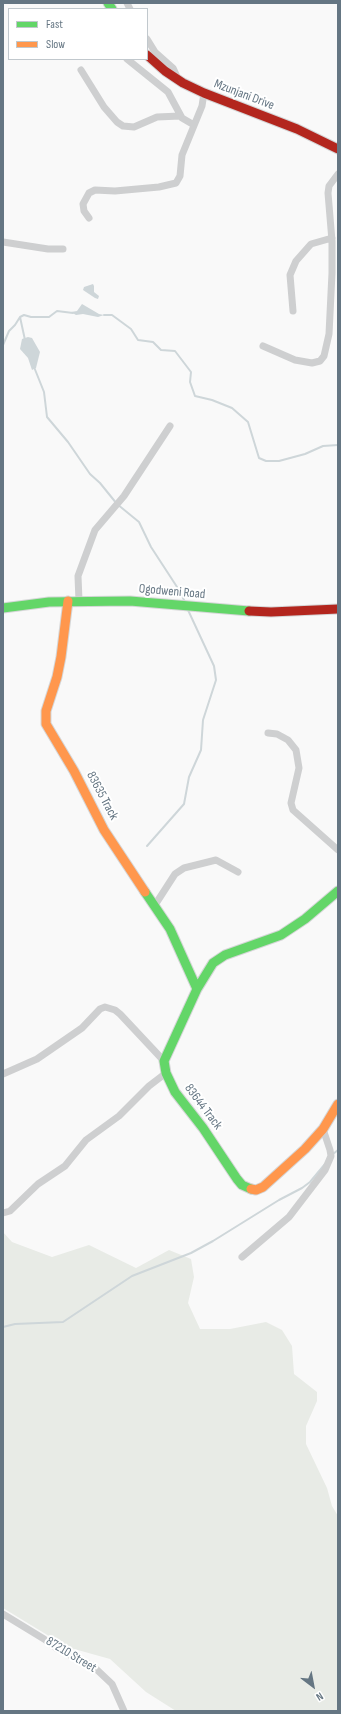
<!DOCTYPE html>
<html>
<head>
<meta charset="utf-8">
<style>
	body { margin:0 }
	#map { position:relative; width:341px; height:1714px; overflow:hidden; background:#f9f9f9; font-family:"Sofia Sans Condensed",sans-serif }
	canvas { display:block }
	.frame { position:absolute; inset:0; border:4px solid #657683; pointer-events:none }
	.legend { position:absolute; left:8px; top:8px; width:140px; height:52px; box-sizing:border-box; background:#fff; border:1px solid #c1c8cd; margin:0; padding:5px 7px; list-style:none; font-size:12px; color:#657683 }
	.legend li { display:flex; align-items:center; gap:8px; height:20px }
	.legend b { width:20px; border:1px solid #c1c8cd }
	.north { position:absolute; left:293px; top:1666px; width:40px; height:40px; -webkit-text-stroke:3px #fff; paint-order:stroke; rotate:148deg; font-size:11px; font-weight:700; line-height:16px; text-align:center; color:#657683 }
	.north::after { content:''; display:block; margin:auto; width:14px; height:18px; background:#657683; clip-path:polygon(50% 0,100% 100%,50% 72%,0 100%) }
</style>
</head>
<body>
<div id="map">
<canvas width="341" height="1714"></canvas>
<div class="frame"></div>
<ul class="legend">
<li><b style="height:5px;background:#63d668"></b>Fast</li>
<li><b style="height:5px;background:#ff974d"></b>Slow</li>
</ul>
<div class="north">N</div>
</div>
<script>
const context = document.querySelector('canvas').getContext('2d');
context.lineJoin = 'round';
function fill(path, color) { context.fillStyle = color; context.fill(path, 'evenodd'); }
const shape = rows => new Path2D(rows.map(r => 'M' + r).join(''));
function stroke(path, color, width, dash) { context.strokeStyle = color; context.lineWidth = width; context.lineCap = dash ? 'butt' : 'round'; context.setLineDash(dash || []); context.stroke(path); }
function write(font, color, halo, rows, align = 'center') {
  context.font = font + ' "Sofia Sans Condensed",sans-serif'; context.lineWidth = 4; context.setLineDash([]); context.textBaseline = 'middle'; context.strokeStyle = halo; context.fillStyle = color; for (const [text, x, y, turn = 0] of rows) {
    context.save(); context.translate(x, y); context.rotate((+turn || 0) * Math.PI / 180); context.textAlign = isNaN(turn) ? turn : align; if (halo) context.strokeText(text, 0, 0); context.fillText(text, 0, 0); context.restore();
  }
}
const green = shape([
	[3,1232,12,1242,52,1257,89,1245,136,1268,169,1250,191,1259,194,1277,188,1303,200,1329,230,1329,266,1322,282,1330,292,1346,294,1374,317,1392,317,1401,306,1426,306,1444,327,1488,332,1506,338,1516,338,1711,176,1711,146,1692,110,1659,67,1647,3,1608]
]);
const water = shape([
	[93,284,94,286,94,292,99,296,98,299,95,298,83,290,84,287],
	[82,304,99,314,104,315,98,317,83,314,76,315,71,312,77,311],
	[28,337,32,338,40,352,36,368,32,370,28,358,20,349,22,339]
]);
const stream = shape([
	[104,315,112,315,131,329,138,340,153,342,161,350,175,351,191,372,190,382,195,396,212,400,232,408,248,422,259,458,266,461,279,461,305,454,323,446,338,445],
	[20,317,25,340],
	[3,345,9,331,15,325,20,317,24,315,31,317,49,317,57,311,73,313],
	[34,367,44,392,47,417,68,442,90,474,100,483,117,504,139,522,151,547,179,590,185,602],
	[147,846,184,804,189,777,201,750,203,720,216,680,214,666,188,610],
	[333,1154,338,1150],
	[3,1327,15,1324,63,1322,132,1276,191,1253,213,1241,279,1200,302,1188,310,1182,325,1164]
]);
const street = shape([
	[127,3,130,9],
	[147,39,155,52,173,68,178,79],
	[127,59,168,92,182,118,194,125],
	[81,70,104,107,117,122,123,126,134,127,157,117,180,116],
	[89,218,84,211,83,204,89,193,95,190,115,191,159,187,176,183,180,176,182,155,202,106,204,93],
	[3,242,48,249,63,249],
	[293,311,290,275,296,261,311,244,332,238],
	[263,346,295,360,312,363,320,361,324,356,329,334,332,273,332,241,328,193,329,186,338,174],
	[79,601,78,576,95,530,124,496,170,426],
	[268,733,277,734,288,740,296,750,299,768,291,803,293,810,338,850],
	[155,905,175,874,184,868,216,860,238,872],
	[3,1074,37,1059,82,1028,100,1009,105,1007,115,1010,120,1014,164,1061],
	[3,1213,10,1211,38,1184,65,1166,86,1140,119,1116,149,1086,166,1073],
	[242,1257,289,1217,325,1170,331,1156,330,1150,323,1129],
	[3,1614,44,1639,56,1648,94,1667,112,1684,124,1711]
]);
const fast = shape([
	[108,3,112,9],
	[3,608,49,602,130,601,249,611],
	[145,892,170,929,197,989],
	[251,1189,242,1185,237,1179,203,1128,175,1092,166,1073,164,1061,197,989,213,963,225,955,281,935,305,919,338,891]
]);
const slow = shape([
	[68,601,61,657,57,677,46,711,46,724,74,771,104,830,145,892],
	[251,1189,256,1190,263,1187,305,1149,323,1129,338,1104]
]);
const jam = shape([
	[147,55,165,71,183,83,204,93,297,129,338,149],
	[249,611,271,612,338,609]
]);
const streetNames = [
	["Mzunjani Drive",244,95,21],
	["Ogodweni Road",172,592,5],
	["83635 Track",102,796,62],
	["83644 Track",203,1107,53],
	["87210 Street",71,1655,31]
];
fill(green, '#e8ebe6');
fill(water, '#ced6d9');
stroke(stream, '#ced6d9', 2);
stroke(fast, '#d5d6d7', 11);
stroke(slow, '#d5d6d7', 11);
stroke(jam, '#d5d6d7', 11);
stroke(street, '#cecfd0', 7);
stroke(fast, '#63d668', 9);
stroke(slow, '#ff974d', 9);
stroke(jam, '#b3261e', 9);
write('13px', '#657683', '#fff', streetNames);
</script>
</body>
</html>
